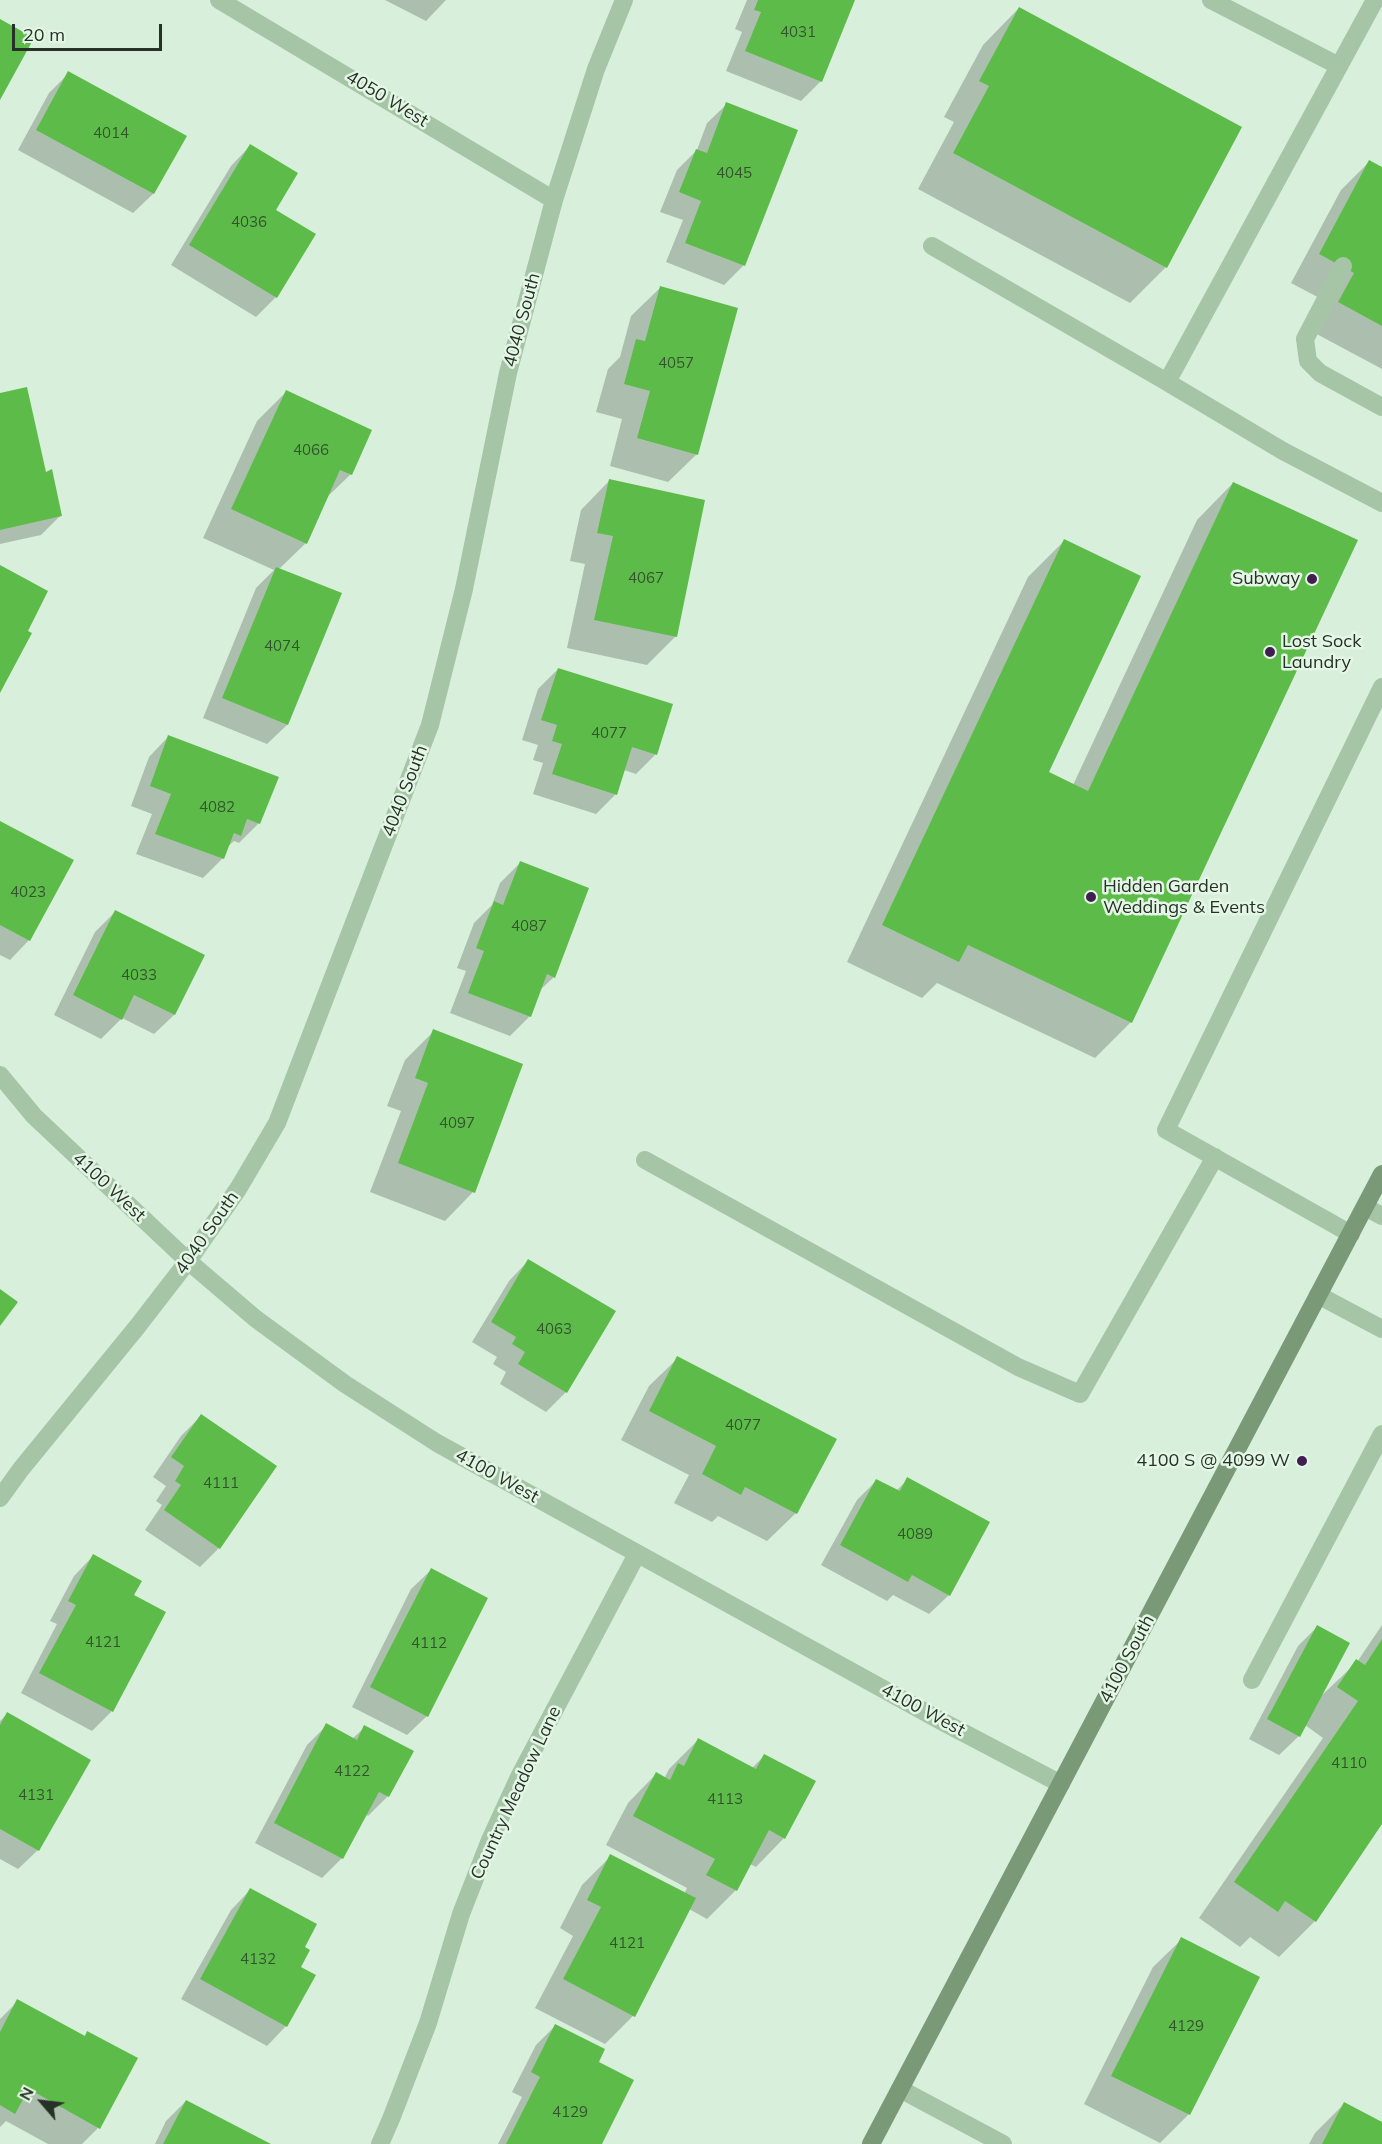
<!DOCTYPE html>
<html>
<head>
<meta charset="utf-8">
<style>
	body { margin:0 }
	#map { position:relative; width:1382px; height:2144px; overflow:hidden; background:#d8efdb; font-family:Mulish,sans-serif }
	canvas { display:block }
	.north { position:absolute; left:12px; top:2072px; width:60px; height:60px; -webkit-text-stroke:4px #e4f7e6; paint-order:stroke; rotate:298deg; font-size:16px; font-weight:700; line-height:24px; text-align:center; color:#273226 }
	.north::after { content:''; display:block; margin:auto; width:21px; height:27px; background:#273226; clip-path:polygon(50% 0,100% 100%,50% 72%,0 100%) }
	.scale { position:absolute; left:12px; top:24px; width:150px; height:27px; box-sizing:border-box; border:3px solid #273226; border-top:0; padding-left:8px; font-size:18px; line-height:21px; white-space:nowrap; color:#273226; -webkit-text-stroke:4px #e4f7e6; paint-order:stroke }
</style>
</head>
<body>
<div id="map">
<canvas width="1382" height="2144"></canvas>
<div class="north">N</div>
<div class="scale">20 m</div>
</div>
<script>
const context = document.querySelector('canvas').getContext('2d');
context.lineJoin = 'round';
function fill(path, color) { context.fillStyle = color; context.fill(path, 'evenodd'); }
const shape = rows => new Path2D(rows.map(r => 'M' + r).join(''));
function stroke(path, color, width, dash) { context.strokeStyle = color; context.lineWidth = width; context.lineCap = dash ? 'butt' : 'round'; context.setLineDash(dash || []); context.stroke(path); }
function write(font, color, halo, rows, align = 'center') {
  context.font = font + ' Mulish,sans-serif'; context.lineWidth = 5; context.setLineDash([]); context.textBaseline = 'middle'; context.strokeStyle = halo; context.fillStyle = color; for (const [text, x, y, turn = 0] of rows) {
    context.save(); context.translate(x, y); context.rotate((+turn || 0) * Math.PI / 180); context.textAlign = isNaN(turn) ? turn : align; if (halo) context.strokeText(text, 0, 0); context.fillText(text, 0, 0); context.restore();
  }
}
const shadow = shape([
	[385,0,446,0,426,21],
	[747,0,854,0,821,81,801,101,726,71,742,32,735,29],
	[1019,8,1166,267,1130,303,918,189,954,122,944,117,983,45],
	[69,73,185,137,153,194,133,213,18,150,49,93],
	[727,104,744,265,724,285,666,262,683,220,660,212,677,170,697,150,707,123],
	[250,146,273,211,276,297,256,317,171,265,231,166],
	[1369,162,1382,169,1382,369,1311,331,1327,302,1291,283,1341,190],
	[660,288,697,454,668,482,610,466,622,419,596,412,608,369,620,357,631,316],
	[286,392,351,474,325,499,306,543,279,569,287,725,267,744,203,718,256,588,274,570,203,538,257,421],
	[0,395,45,474,60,516,41,535,0,544],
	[609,481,704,501,675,637,647,665,567,648,585,564,570,561,581,510],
	[1233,483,1131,1022,1095,1058,937,983,922,998,847,962,1028,577,1064,541,1047,773,1073,785,1197,520],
	[558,669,656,754,636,774,624,770,616,794,596,814,533,794,543,763,533,760,538,745,522,740,538,689],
	[168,737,259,823,239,843,234,841,226,848,223,858,203,878,136,854,152,814,131,806,149,757],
	[0,822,29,940,10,960,0,955],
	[520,863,554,977,539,991,530,1016,510,1036,450,1013,466,971,457,968,474,923,492,905,500,883],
	[115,912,203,956,174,1015,154,1034,122,1018,101,1039,54,1015,95,932],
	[434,1031,473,1192,445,1221,370,1192,401,1111,387,1106,405,1060],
	[528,1261,566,1392,546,1412,500,1384,506,1372,493,1364,497,1357,472,1342,509,1281],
	[678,1358,796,1513,767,1541,718,1516,712,1522,674,1503,689,1475,621,1440,649,1386],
	[201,1416,219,1548,200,1567,145,1530,162,1505,156,1501,166,1486,153,1477,181,1436],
	[908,1479,949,1595,929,1614,893,1595,887,1601,821,1565,857,1500,876,1481,896,1491],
	[93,1556,132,1596,164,1612,111,1712,92,1731,21,1693,57,1624,50,1621,74,1576],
	[431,1570,427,1716,407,1735,352,1707,411,1589],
	[1382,1625,1382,1822,1315,1921,1279,1957,1250,1937,1240,1947,1199,1918,1323,1738,1305,1725,1299,1736,1279,1755,1249,1739,1298,1646,1317,1627,1321,1696,1357,1662],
	[7,1714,38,1850,18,1869,0,1859,0,1721],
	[327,1725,352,1739,365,1727,388,1796,368,1816,365,1814,342,1858,322,1878,255,1843,307,1745],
	[698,1740,751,1769,764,1756,784,1838,756,1867,750,1864,736,1890,707,1919,689,1909,633,2016,605,2044,535,2008,573,1936,560,1928,582,1885,611,1856,684,1894,687,1888,606,1845,628,1803,656,1774,664,1779,669,1769],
	[250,1890,303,1947,286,2026,267,2046,181,1999,231,1910],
	[1182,1939,1189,2114,1160,2143,1084,2104,1153,1967],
	[18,2001,84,2037,87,2033,98,2128,82,2144,48,2144,6,2121,0,2127,0,2019],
	[555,2026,597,2063,600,2144,498,2144,522,2097,512,2092,536,2045],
	[186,2101,267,2144,155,2144,166,2121],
	[1344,2104,1382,2123,1382,2144,1309,2144,1315,2133]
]);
const building = shape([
	[758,0,855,0,822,82,745,51,761,12,754,10],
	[1019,7,1242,127,1167,268,953,153,989,86,979,81],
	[0,19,34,38,0,100],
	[68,71,187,136,154,194,36,130],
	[726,102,798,130,745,266,685,243,701,201,679,192,696,149,707,153],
	[250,144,298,173,276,210,316,234,277,298,189,245],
	[1369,160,1382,167,1382,326,1338,302,1354,273,1319,254],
	[660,286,738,308,698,455,637,438,650,391,624,384,636,339,645,341],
	[27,387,46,472,52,469,62,516,0,530,0,393],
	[286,390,372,430,352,475,340,470,307,544,231,509],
	[609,479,705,500,677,637,594,620,613,536,597,533],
	[1233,482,1358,540,1132,1023,968,945,959,962,882,925,1064,539,1141,576,1049,772,1088,791],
	[0,565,48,591,28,631,32,633,0,693],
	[276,567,342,593,288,725,222,698],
	[558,668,673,704,657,755,632,747,617,795,552,774,562,744,552,741,557,725,541,720],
	[168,735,279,777,260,824,247,819,241,836,234,833,224,859,155,834,171,794,150,786],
	[0,821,74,860,30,941,0,925],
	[520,861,589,888,555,978,547,974,531,1017,468,993,484,951,476,948,494,901,503,905],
	[115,910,205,955,175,1015,134,995,122,1020,73,995],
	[433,1029,523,1064,475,1193,398,1163,428,1083,415,1078],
	[528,1259,616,1311,567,1393,518,1364,525,1352,512,1344,516,1337,491,1322],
	[0,1289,18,1302,0,1326],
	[677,1356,837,1439,797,1514,745,1487,741,1495,702,1474,716,1446,649,1411],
	[201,1414,277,1466,220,1549,164,1510,181,1485,175,1481,184,1466,171,1457],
	[907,1477,990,1522,950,1596,912,1575,908,1582,840,1545,876,1479,900,1491],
	[93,1554,142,1581,134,1595,166,1612,113,1712,39,1673,76,1605,68,1601],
	[431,1568,488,1598,428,1717,370,1687],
	[1317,1625,1350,1643,1300,1737,1267,1719],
	[1382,1639,1382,1824,1316,1922,1285,1901,1278,1912,1234,1882,1358,1701,1337,1687,1356,1659,1365,1665],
	[7,1712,91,1760,39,1851,0,1829,0,1725],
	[326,1723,357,1740,364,1725,414,1751,389,1797,379,1792,343,1859,274,1823],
	[698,1738,756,1769,764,1754,816,1781,785,1839,769,1830,737,1891,706,1875,715,1859,633,1816,656,1772,670,1780,678,1763,684,1766],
	[610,1854,696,1898,635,2017,563,1979,601,1907,587,1900],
	[250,1888,317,1924,305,1947,310,1950,301,1967,316,1975,287,2027,200,1979],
	[1181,1937,1260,1977,1190,2115,1111,2076],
	[17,1999,85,2036,87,2031,138,2058,100,2129,29,2089,15,2114,0,2105,0,2032],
	[555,2024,605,2049,599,2062,634,2080,602,2144,506,2144,540,2077,531,2072],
	[186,2100,271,2144,163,2144],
	[1344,2102,1382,2122,1382,2144,1322,2144]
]);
const lane = shape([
	[1211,0,1339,66],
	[1375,0,1167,382,1283,451,1382,503],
	[932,246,1167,382],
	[1343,266,1305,339,1308,361,1320,373,1382,407],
	[645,1160,1018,1367,1080,1394,1215,1157],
	[1365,1207,1382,1216],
	[1351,1234,1166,1130,1382,687],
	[1252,1680,1382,1434]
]);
const street = shape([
	[219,0,554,200],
	[0,1075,34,1116,188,1261,256,1319,345,1384,437,1443,943,1722,1061,1784],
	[1318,1295,1382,1329],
	[0,1498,21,1469,137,1327,188,1261,238,1189,277,1123,430,725,464,589,508,373,554,200,596,69,624,0],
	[900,2089,1003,2144],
	[380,2144,391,2119,428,2023,461,1914,490,1840,519,1777,637,1554]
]);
const secondary = shape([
	[871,2144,1382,1174]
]);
const markers = [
	[1312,579,6,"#3f1f50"],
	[1270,652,6,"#3f1f50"],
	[1091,897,6,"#3f1f50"],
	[1302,1461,6,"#3f1f50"]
];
const numberNames = [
	["4031",798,32],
	["4014",111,133],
	["4045",734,173],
	["4036",249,222],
	["4057",676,363],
	["4066",311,450],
	["4067",646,578],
	["4074",282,646],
	["4077",609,733],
	["4082",217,807],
	["4023",28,892],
	["4087",529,926],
	["4033",139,975],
	["4097",457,1123],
	["4063",554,1329],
	["4077",743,1425],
	["4111",221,1483],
	["4089",915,1534],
	["4121",103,1642],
	["4112",429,1643],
	["4110",1349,1763],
	["4122",352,1771],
	["4131",36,1795],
	["4113",725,1799],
	["4121",627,1943],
	["4132",258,1959],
	["4129",1186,2026],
	["4129",570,2112]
];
const streetNames = [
	["4050 West",387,99,31],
	["4040 South",522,320,-75],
	["4040 South",405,791,-69],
	["4100 West",109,1187,43],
	["4040 South",207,1233,-55],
	["4100 West",497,1476,29],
	["4100 South",1127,1659,-62],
	["4100 West",923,1710,28],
	["Country Meadow Lane",516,1793,-65]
];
const poiNames = [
	["Subway",1300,579],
	["Lost Sock",1282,642,"left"],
	["Laundry",1282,663,"left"],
	["Hidden Garden",1103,887,"left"],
	["Weddings & Events",1103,908,"left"],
	["4100 S @ 4099 W",1290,1461]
];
fill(shadow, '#0003');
fill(building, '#5dbc49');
stroke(lane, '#a6c5a7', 18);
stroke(street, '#a6c5a7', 18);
stroke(secondary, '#799977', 18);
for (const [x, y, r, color] of markers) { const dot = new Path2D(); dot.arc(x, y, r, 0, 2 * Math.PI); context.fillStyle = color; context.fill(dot); stroke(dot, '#e4f7e6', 2); }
write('15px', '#34542f', null, numberNames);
write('18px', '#273226', '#e4f7e6', streetNames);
write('18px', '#273226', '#e4f7e6', poiNames, 'right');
</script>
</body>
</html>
